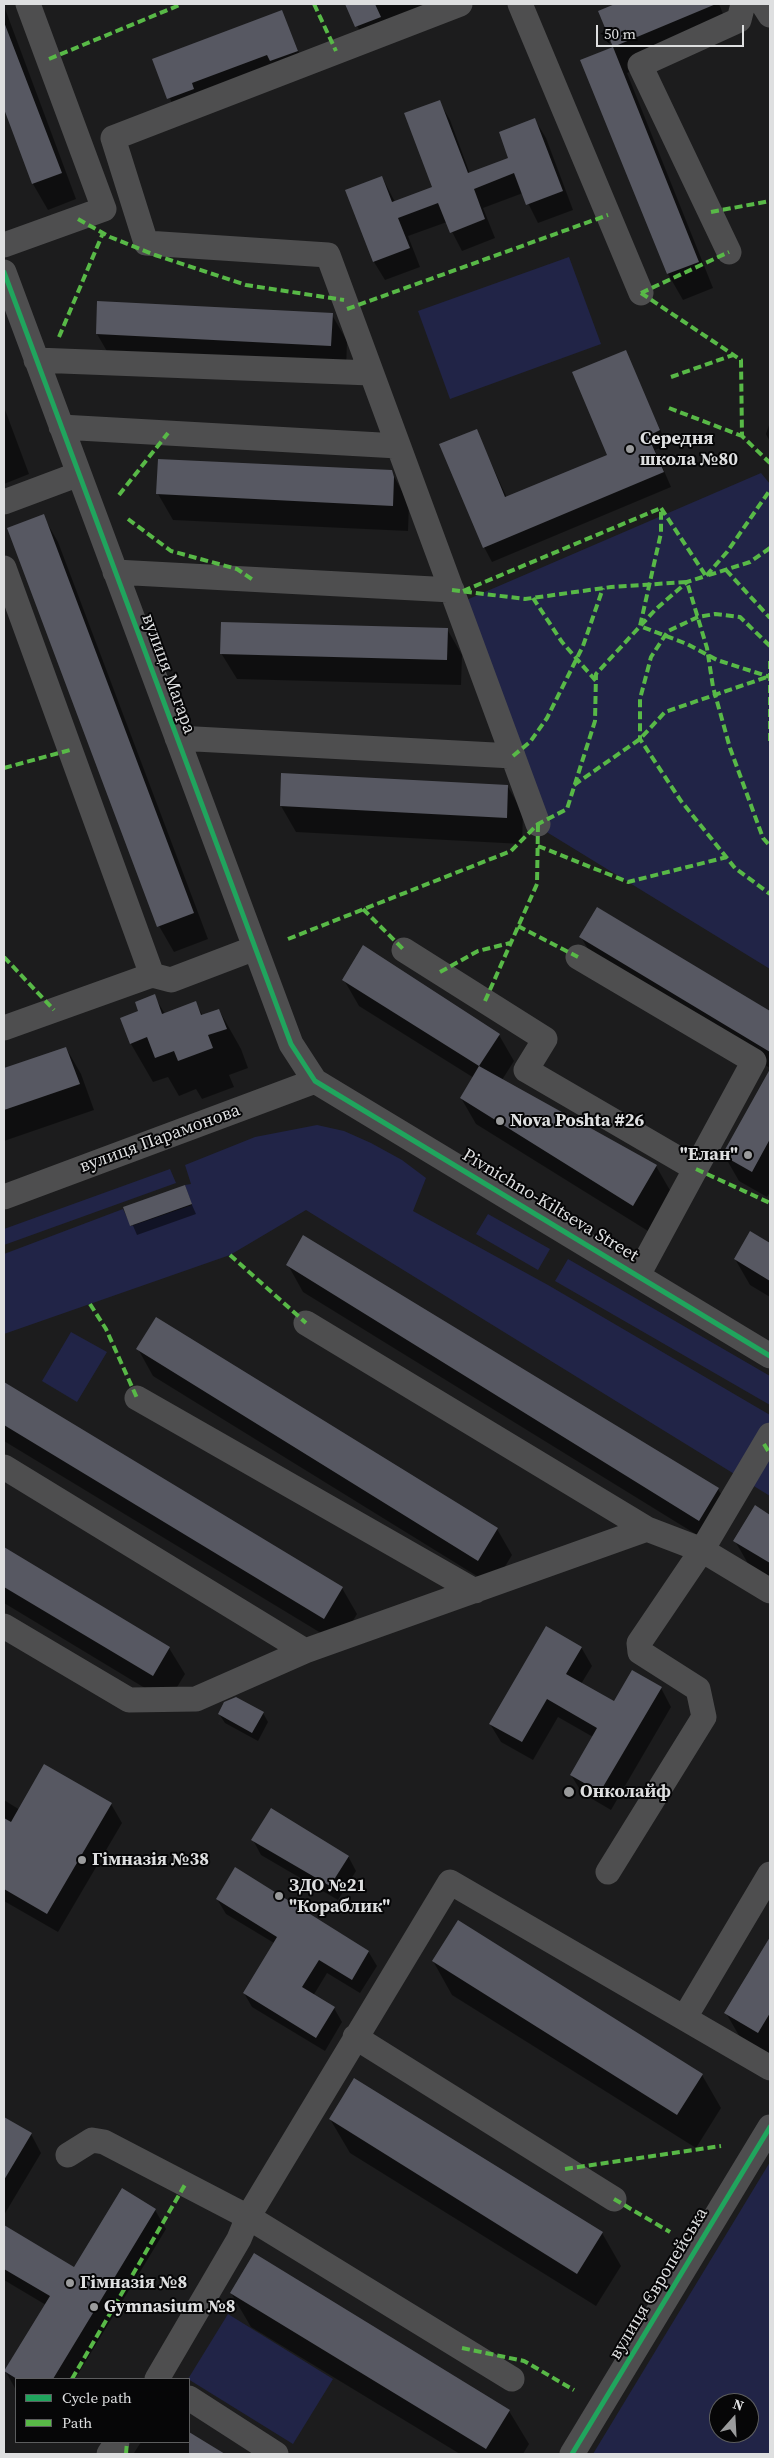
<!DOCTYPE html>
<html>
<head>
<meta charset="utf-8">
<style>
	body { margin:0 }
	#map { position:relative; width:774px; height:2458px; overflow:hidden; background:#1c1c1d; font-family:"Source Serif 4",serif }
	canvas { display:block }
	.frame { position:absolute; inset:0; border:5px solid #dedfe0; pointer-events:none }
	.legend { position:absolute; left:15px; top:2378px; width:175px; height:65px; box-sizing:border-box; background:#060607; border:1px solid #5c5d5e; margin:0; padding:6px 9px; list-style:none; font-size:15px; color:#dedfe0 }
	.legend li { display:flex; align-items:center; gap:10px; height:25px }
	.legend b { width:25px; border:1px solid #5c5d5e }
	.north { position:absolute; left:709px; top:2393px; width:50px; height:50px; box-sizing:border-box; background:#060607; border:1px solid #5c5d5e; border-radius:50%; rotate:19deg; font-size:14px; font-weight:700; line-height:20px; text-align:center; color:#dedfe0 }
	.north::after { content:''; display:block; margin:auto; width:18px; height:22px; background:#9a9b9c; clip-path:polygon(50% 0,100% 100%,50% 72%,0 100%) }
	.scale { position:absolute; left:596px; top:25px; width:148px; height:22px; box-sizing:border-box; border:2px solid #dedfe0; border-top:0; padding-left:6px; font-size:15px; line-height:18px; white-space:nowrap; color:#dedfe0; -webkit-text-stroke:4px #060607; paint-order:stroke }
</style>
</head>
<body>
<div id="map">
<canvas width="774" height="2458"></canvas>
<div class="frame"></div>
<ul class="legend">
<li><b style="height:6px;background:#20a55d"></b>Cycle path</li>
<li><b style="height:6px;background:#58b947"></b>Path</li>
</ul>
<div class="north">N</div>
<div class="scale">50 m</div>
</div>
<script>
const context = document.querySelector('canvas').getContext('2d');
context.lineJoin = 'round';
function fill(path, color) { context.fillStyle = color; context.fill(path, 'evenodd'); }
const shape = rows => new Path2D(rows.map(r => 'M' + r).join(''));
function stroke(path, color, width, dash) { context.strokeStyle = color; context.lineWidth = width; context.lineCap = dash ? 'butt' : 'round'; context.setLineDash(dash || []); context.stroke(path); }
function write(font, color, halo, rows, align = 'center') {
  context.font = font + ' "Source Serif 4",serif'; context.lineWidth = 4; context.setLineDash([]); context.textBaseline = 'middle'; context.strokeStyle = halo; context.fillStyle = color; for (const [text, x, y, turn = 0] of rows) {
    context.save(); context.translate(x, y); context.rotate((+turn || 0) * Math.PI / 180); context.textAlign = isNaN(turn) ? turn : align; if (halo) context.strokeText(text, 0, 0); context.fillText(text, 0, 0); context.restore();
  }
}
const green = shape([
	[569,257,601,344,450,399,418,311],
	[761,473,770,484,770,969,545,831,464,601],
	[317,1125,344,1131,371,1143,402,1160,426,1178,413,1211,548,1285,770,1415,770,1496,306,1210,230,1255,4,1334,4,1254,123,1209,131,1226,192,1205,185,1185,191,1184,185,1165,255,1137],
	[170,1169,176,1183,4,1245,4,1229],
	[488,1214,550,1249,538,1270,476,1234],
	[568,1259,770,1376,770,1405,555,1281],
	[71,1332,107,1352,77,1402,42,1381],
	[770,2162,770,2454,593,2454],
	[719,2403,749,2403,749,2433,719,2433],
	[228,2314,333,2379,293,2444,188,2379]
]);
const shadow = shape([
	[347,4,428,4,362,36],
	[618,4,719,4,730,31,627,73,713,288,683,300,668,274,582,60,614,47,599,12],
	[4,6,76,199,48,210,33,184,4,106],
	[282,12,302,60,174,108,154,60],
	[439,101,450,120,470,174,510,159,535,120,546,138,573,210,538,223,523,193,483,208,495,238,462,251,447,222,408,236,420,267,385,280,374,262,347,190,382,177,395,202,434,188],
	[332,315,347,341,346,372,112,360,97,334],
	[625,351,667,445,655,450,671,487,492,562,484,547,476,430,507,498,609,455],
	[4,407,29,474,4,484],
	[770,422,770,442,766,434],
	[159,460,391,471,409,504,408,531,173,520,158,494],
	[43,516,58,542,208,939,174,952,159,926],
	[447,629,462,655,461,685,237,679,221,653],
	[508,787,523,813,522,844,296,832,281,806],
	[598,908,770,1012,770,1068,596,963,581,937],
	[344,980,499,1035,514,1061,502,1080,656,1166,671,1192,648,1231,476,1124,461,1098,474,1078,359,1006],
	[154,996,165,1014,195,1002,203,1016,219,1010,241,1049,248,1068,229,1075,234,1087,202,1099,196,1089,179,1096,168,1077,153,1082,131,1044,140,1012],
	[66,1048,81,1074,94,1110,4,1141,4,1070],
	[770,1072,770,1192,767,1197,739,1181,724,1155],
	[184,1187,196,1214,137,1235,125,1207],
	[751,1233,770,1244,770,1297,750,1285,735,1259],
	[288,1265,718,1489,733,1515,715,1546,303,1292],
	[157,1319,497,1529,512,1555,493,1586,153,1376,138,1349],
	[4,1383,342,1588,357,1614,339,1644,4,1441],
	[755,1507,770,1516,770,1579,750,1567,735,1541],
	[4,1548,169,1648,185,1674,168,1702,4,1603],
	[581,1647,592,1666,581,1684,614,1703,661,1688,671,1707,611,1810,582,1793,571,1775,593,1737,558,1717,533,1760,501,1742,490,1724],
	[263,1713,268,1722,258,1741,225,1723,219,1714],
	[4,1800,20,1810,111,1804,122,1823,58,1932,4,1901],
	[253,1840,348,1856,356,1871,338,1900,261,1855],
	[217,1899,368,1951,377,1966,360,1993,327,1973,313,1996,334,2008,342,2022,325,2051,252,2007,244,1993,274,1943,226,1914],
	[770,1939,770,2057,741,2039,726,2013],
	[433,1961,702,2075,721,2108,696,2148,452,1995],
	[4,2118,31,2134,41,2153,4,2215],
	[330,2119,602,2233,621,2266,596,2306,350,2153],
	[155,2210,166,2229,75,2379,16,2379,16,2390,6,2372,46,2305,4,2280,4,2226,74,2269],
	[231,2293,509,2411,529,2444,523,2454,460,2454,251,2327],
	[189,2434,223,2454,134,2453,141,2442,189,2442]
]);
const building = shape([
	[345,4,375,4,381,17,355,27],
	[615,4,716,4,613,47,598,11],
	[282,10,298,51,270,61,267,55,192,83,194,89,167,99,152,59],
	[4,22,62,173,32,184,4,109],
	[613,47,699,262,667,274,580,60],
	[440,100,468,173,508,158,499,132,535,118,563,191,526,205,514,173,474,189,485,219,450,233,438,203,398,218,410,248,373,262,345,190,382,176,392,202,432,187,404,113],
	[97,301,333,313,331,346,96,334],
	[626,350,660,430,648,436,664,472,483,548,439,444,477,429,505,497,607,455,572,372],
	[158,459,392,470,394,477,393,506,156,494],
	[44,514,194,913,157,927,7,528],
	[221,622,448,628,447,660,220,654],
	[281,773,508,785,507,818,280,806],
	[597,907,770,1011,770,1052,579,937],
	[363,945,500,1034,479,1066,342,980],
	[155,994,162,1014,196,1001,201,1015,219,1009,227,1029,208,1035,213,1048,178,1061,174,1051,155,1058,147,1037,130,1044,120,1018,138,1011,135,1002],
	[66,1047,80,1084,4,1110,4,1068],
	[479,1066,657,1165,633,1206,460,1098],
	[770,1069,770,1139,752,1172,722,1155],
	[185,1185,192,1204,130,1226,123,1207],
	[750,1231,770,1243,770,1281,734,1259],
	[303,1235,719,1488,699,1521,286,1265],
	[156,1317,498,1528,478,1561,136,1349],
	[4,1382,343,1587,324,1619,4,1425],
	[755,1505,770,1515,770,1563,733,1541],
	[4,1547,170,1647,153,1676,4,1587],
	[546,1626,582,1647,566,1674,614,1701,632,1670,662,1687,600,1792,570,1775,597,1728,547,1699,522,1742,489,1724],
	[236,1697,264,1712,252,1733,218,1714,224,1702],
	[44,1764,112,1803,47,1914,4,1889,4,1818,11,1822],
	[271,1808,349,1856,330,1886,251,1840],
	[235,1867,369,1951,352,1980,319,1960,302,1987,335,2007,316,2038,243,1993,277,1937,216,1899],
	[458,1920,703,2074,677,2115,432,1961],
	[770,1937,770,2013,758,2033,724,2013],
	[354,2078,603,2232,577,2274,329,2119],
	[4,2117,32,2133,4,2180],
	[122,2188,156,2209,53,2379,17,2379,4,2371,50,2296,4,2269,4,2225,74,2267],
	[254,2253,510,2410,486,2449,230,2293],
	[189,2432,225,2454,189,2454]
]);
const minor = shape([
	[460,4,113,138,146,243,328,255,538,824],
	[520,4,641,293],
	[763,4,770,15],
	[4,245,104,209,28,4],
	[729,252,640,65,739,20,743,4],
	[4,272,291,1044,315,1081,770,1356],
	[36,360,371,373],
	[61,427,398,446],
	[4,502,79,474],
	[4,568,152,975],
	[115,572,452,590],
	[177,738,513,756],
	[404,950,545,1039,526,1070,696,1169],
	[578,957,754,1061,638,1275],
	[4,1028,152,975,171,980,255,948],
	[4,1197,315,1081],
	[306,1323,647,1529],
	[137,1398,475,1591],
	[4,1467,305,1651],
	[4,1626,129,1700,196,1699,305,1651,647,1529,702,1550,770,1591],
	[608,1872,704,1717,698,1689,640,1652,639,1643,702,1550,770,1435],
	[685,2017,770,1874],
	[355,2037,614,2199],
	[68,2155,92,2140,104,2142,248,2217,450,1882,770,2068],
	[157,2379,239,2239,248,2217,512,2379],
	[189,2398,276,2454],
	[109,2454,117,2442],
	[572,2454,770,2127]
]);
const quiet = shape([
	[314,4,336,51],
	[49,59,182,4],
	[711,212,770,201],
	[78,219,110,237,155,255,246,285,344,300],
	[641,293,741,360,742,436,770,463],
	[641,293,729,252],
	[347,309,608,215],
	[59,337,103,233],
	[671,377,733,355],
	[669,408,742,436],
	[119,495,168,433],
	[128,519,171,551,237,569,253,580],
	[770,548,750,562,706,576,661,508,661,533,640,626,687,644,717,660,770,677],
	[726,570,770,618],
	[452,590,525,599,611,587,687,582,707,648,713,687,730,748,763,838,770,846],
	[463,591,661,508],
	[533,598,562,642,596,681],
	[770,646,740,617,715,614,698,617,668,631,651,657,640,699,640,739,681,801,735,868,770,894],
	[770,661,770,745],
	[513,756,530,742,547,718,583,646,603,588],
	[4,768,70,750],
	[574,785,640,739,665,712,770,676],
	[538,846,628,882,727,857],
	[363,909,404,950],
	[518,926,578,957],
	[288,939,511,851,538,824,567,809,595,721,596,674,656,609,687,582,706,576,727,552,770,490],
	[4,957,54,1010],
	[440,972,478,951,510,943],
	[485,1001,537,884,538,824],
	[696,1169,770,1203],
	[230,1255,306,1323],
	[90,1304,106,1329,137,1398],
	[764,1444,770,1454],
	[565,2169,721,2146],
	[614,2199,670,2232],
	[462,2348,524,2361,574,2390],
	[72,2379,186,2183],
	[126,2454,127,2442]
]);
const cycleway = shape([
	[4,272,291,1044,315,1081,770,1356],
	[572,2454,770,2127]
]);
const markers = [
	[630,449,5,"#9a9b9c"],
	[500,1121,5,"#9a9b9c"],
	[748,1155,5,"#9a9b9c"],
	[569,1792,6,"#9a9b9c"],
	[82,1860,5,"#9a9b9c"],
	[279,1896,5,"#9a9b9c"],
	[70,2283,5,"#9a9b9c"],
	[94,2307,5,"#9a9b9c"]
];
const poiNames = [
	["Середня",640,439],
	["школа №80",640,460],
	["Nova Poshta #26",510,1121],
	["\"Елан\"",738,1155,"right"],
	["Онколайф",580,1792],
	["Гімназія №38",92,1860],
	["ЗДО №21",289,1886],
	["\"Кораблик\"",289,1907],
	["Гімназія №8",80,2283],
	["Gymnasium №8",104,2307]
];
const streetNames = [
	["вулиця Магара",168,674,70],
	["вулиця Парамонова",160,1139,-20],
	["Pivnichno-Kiltseva Street",550,1206,31],
	["вулиця Європейська",659,2284,-59]
];
fill(green, '#212447');
fill(shadow, '#0007');
fill(building, '#575862');
stroke(minor, '#4e4e4f', 25);
stroke(quiet, '#58b947', 4, [8, 4]);
stroke(cycleway, '#20a55d', 5);
for (const [x, y, r, color] of markers) { const dot = new Path2D(); dot.arc(x, y, r, 0, 2 * Math.PI); context.fillStyle = color; context.fill(dot); stroke(dot, '#060607', 2); }
write('bold 18px', '#dedfe0', '#060607', poiNames, 'left');
write('18px', '#dedfe0', '#060607', streetNames);
</script>
</body>
</html>
